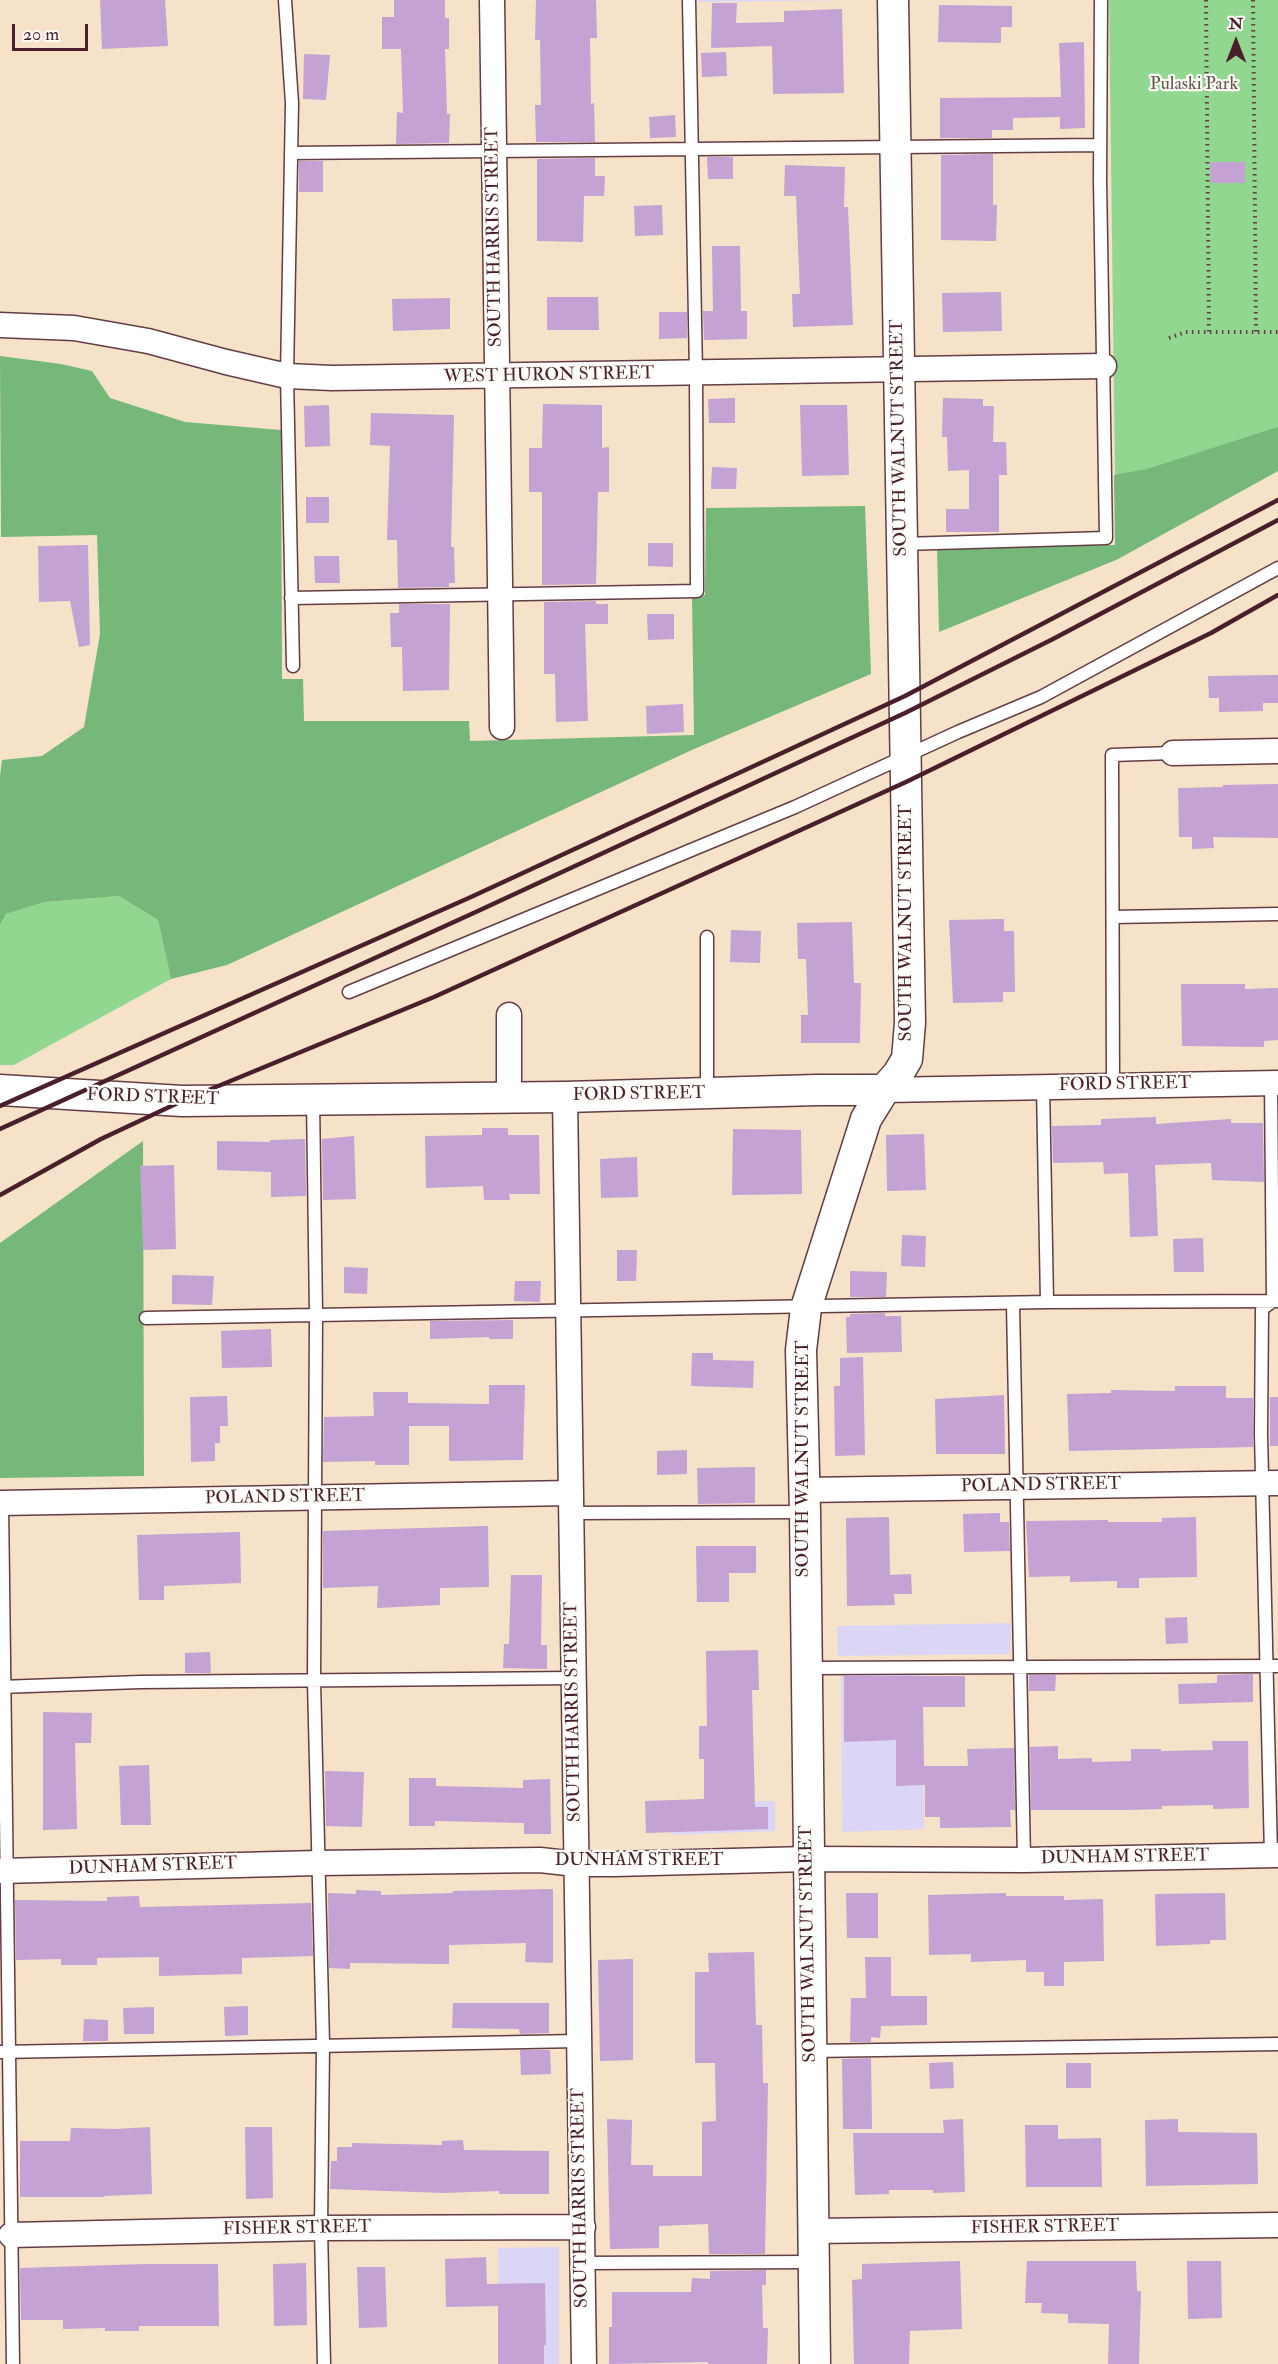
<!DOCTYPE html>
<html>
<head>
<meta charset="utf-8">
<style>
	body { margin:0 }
	#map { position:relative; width:1278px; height:2364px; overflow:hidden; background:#f5e2c8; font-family:"IM FELL Double Pica",serif }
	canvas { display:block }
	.north { position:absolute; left:1206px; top:12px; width:60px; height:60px; -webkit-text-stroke:4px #fdfcf7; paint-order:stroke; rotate:0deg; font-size:16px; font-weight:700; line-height:24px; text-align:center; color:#4a1f2b }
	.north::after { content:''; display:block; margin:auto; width:21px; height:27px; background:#4a1f2b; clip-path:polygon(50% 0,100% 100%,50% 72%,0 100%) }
	.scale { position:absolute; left:12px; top:24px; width:76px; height:27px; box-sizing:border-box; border:3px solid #4a1f2b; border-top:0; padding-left:8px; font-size:18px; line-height:21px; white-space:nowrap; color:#4a1f2b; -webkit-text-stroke:4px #fdfcf7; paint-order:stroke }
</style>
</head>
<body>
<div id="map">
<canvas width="1278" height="2364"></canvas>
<div class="north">N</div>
<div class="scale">20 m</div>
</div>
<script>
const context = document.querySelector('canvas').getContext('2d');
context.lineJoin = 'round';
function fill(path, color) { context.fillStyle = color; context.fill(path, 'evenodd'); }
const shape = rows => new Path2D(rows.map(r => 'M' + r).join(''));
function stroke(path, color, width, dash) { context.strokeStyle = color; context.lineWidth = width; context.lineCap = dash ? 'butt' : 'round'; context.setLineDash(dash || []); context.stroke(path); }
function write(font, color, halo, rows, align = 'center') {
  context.font = font + ' "IM FELL Double Pica",serif'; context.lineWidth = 4.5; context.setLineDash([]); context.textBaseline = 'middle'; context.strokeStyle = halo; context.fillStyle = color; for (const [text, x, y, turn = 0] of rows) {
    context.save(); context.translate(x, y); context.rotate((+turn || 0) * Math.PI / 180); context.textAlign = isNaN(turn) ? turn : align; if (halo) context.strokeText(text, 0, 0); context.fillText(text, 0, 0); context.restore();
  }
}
const built = shape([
	[698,0,858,0,699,2],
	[1011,1623,1010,1654,838,1656,837,1626],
	[841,1675,923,1675,924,1829,842,1832],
	[775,1801,775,1831,673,1835,672,1803],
	[559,2247,559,2364,500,2364,498,2248]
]);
const green = shape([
	[1109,0,1278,0,1278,471,1116,560],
	[119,896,158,920,171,979,14,1065,0,1065,0,925,6,914,45,902]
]);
const forest = shape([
	[0,356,61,364,92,371,110,398,185,422,281,430,282,679,303,679,304,721,469,721,470,741,694,735,692,596,705,595,706,508,865,506,871,674,694,749,227,965,171,979,158,920,119,896,45,902,6,914,0,925,0,776,2,760,42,756,84,727,100,634,97,535,1,537],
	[1278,427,1278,471,1116,560,939,632,937,548,1115,545,1114,475,1147,469],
	[143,1141,144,1476,0,1478,0,1243]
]);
const building = shape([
	[100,0,165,0,168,46,102,49],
	[394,0,445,0,445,18,449,18,449,49,445,49,447,114,450,114,449,143,396,144,397,112,403,113,401,49,382,49,382,17,394,17],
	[536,0,596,0,597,38,590,38,591,104,594,103,595,142,536,142,535,105,541,105,540,40,535,40],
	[712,3,737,3,736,23,784,22,784,11,842,9,844,93,773,94,772,46,711,48],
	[939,5,1012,6,1012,27,1001,27,1001,43,938,42],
	[1084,42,1085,128,1060,129,1060,117,1013,118,1013,130,992,130,992,138,940,138,940,98,1061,97,1059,43],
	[726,52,727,76,702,77,701,53],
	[304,54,330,55,326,100,303,99],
	[675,115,676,137,650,138,649,117],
	[993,154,993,205,997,205,996,241,941,240,941,155],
	[707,157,733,157,733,179,708,179],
	[595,158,595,176,605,176,604,196,584,196,583,242,537,241,537,159],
	[299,161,323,161,323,192,299,192],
	[1210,162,1245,162,1245,183,1211,183],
	[785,165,845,167,844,207,848,207,853,325,793,327,792,294,800,294,796,196,784,196],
	[662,205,663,235,635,236,634,206],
	[712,246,740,246,741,311,747,311,747,339,704,340,703,311,713,311],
	[1001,292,1002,331,943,332,942,293],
	[547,297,598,297,599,330,547,330],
	[450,298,450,329,393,331,392,299],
	[659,312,687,312,687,338,659,339],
	[735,398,735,423,709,423,708,399],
	[943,398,983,399,983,406,994,406,993,442,1006,442,1007,475,999,475,999,532,946,532,946,509,969,509,969,470,948,471,947,437,942,437],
	[543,404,602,405,602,448,609,447,609,492,598,492,596,584,542,585,542,492,529,492,529,448,542,448],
	[329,405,330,446,305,447,304,406],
	[800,405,847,405,849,475,802,476],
	[371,413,454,415,451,547,454,547,455,583,449,583,449,587,398,588,397,540,387,540,390,446,370,445],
	[712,467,737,468,736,489,711,489],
	[306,497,329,497,329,523,306,523],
	[648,543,673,543,673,567,648,566],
	[88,545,90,645,79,647,70,601,39,602,38,546],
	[314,556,339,556,340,583,315,583],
	[596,601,596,604,608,604,608,624,585,624,588,721,556,722,555,674,544,674,544,602],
	[399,604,450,604,449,690,403,691,402,647,391,647,390,613,399,613],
	[647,614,674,614,674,639,648,640],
	[1278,675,1278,703,1263,703,1263,711,1219,712,1219,698,1209,698,1208,676],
	[683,704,684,732,647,734,646,706],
	[1278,784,1278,838,1213,837,1214,848,1192,849,1192,837,1179,837,1178,788,1223,787,1223,785],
	[1004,919,1004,931,1014,931,1015,992,1003,992,1003,1002,953,1003,949,920],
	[852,922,854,983,861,983,860,1043,801,1043,801,1015,808,1015,806,959,798,959,797,923],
	[731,930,761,931,760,963,730,962],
	[1181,984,1245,984,1245,989,1278,988,1278,1040,1264,1041,1264,1047,1182,1046],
	[1156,1117,1156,1124,1231,1119,1231,1123,1263,1123,1264,1182,1212,1180,1211,1163,1155,1165,1158,1236,1130,1237,1128,1173,1104,1174,1103,1162,1053,1163,1052,1126,1101,1125,1101,1119],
	[482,1128,508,1128,508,1135,539,1135,540,1194,509,1194,510,1200,484,1200,483,1186,426,1188,425,1136,482,1135],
	[733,1129,801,1130,802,1194,732,1195],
	[924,1134,926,1190,887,1191,886,1135],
	[354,1136,356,1199,323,1200,322,1139],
	[305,1139,306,1196,271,1197,271,1172,217,1170,217,1141,270,1142,270,1140],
	[637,1157,638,1197,601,1198,600,1159],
	[174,1165,176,1249,143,1250,140,1166],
	[902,1235,926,1236,925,1267,901,1266],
	[1203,1238,1204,1272,1174,1272,1173,1239],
	[617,1250,637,1250,636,1281,617,1281],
	[344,1267,368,1268,367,1294,344,1293],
	[850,1271,887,1272,886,1297,850,1297],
	[172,1275,214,1276,212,1305,172,1304],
	[515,1281,541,1281,540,1302,514,1301],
	[885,1313,885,1316,901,1316,902,1352,847,1353,846,1317,850,1317,850,1314],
	[513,1320,513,1339,489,1339,489,1337,430,1339,430,1321],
	[271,1329,272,1367,222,1368,221,1331],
	[692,1353,713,1353,713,1360,754,1361,753,1388,691,1386],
	[863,1357,865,1455,835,1456,834,1386,840,1386,840,1358],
	[489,1385,525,1385,523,1460,449,1461,449,1426,409,1426,409,1465,375,1465,375,1461,323,1462,324,1417,374,1416,373,1392,408,1392,408,1403,489,1404],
	[1175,1386,1226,1386,1226,1398,1253,1398,1253,1447,1069,1451,1067,1394,1111,1393,1111,1390,1175,1391],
	[1004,1395,1005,1454,936,1454,935,1399],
	[227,1396,228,1426,220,1426,220,1443,215,1443,215,1461,191,1462,190,1397],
	[1270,1397,1278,1397,1278,1446,1270,1446],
	[687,1450,687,1474,657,1475,657,1451],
	[755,1467,755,1503,698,1504,697,1468],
	[1000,1513,1000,1522,1009,1522,1010,1551,964,1552,963,1514],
	[889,1517,890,1575,911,1574,912,1594,894,1594,895,1605,847,1606,846,1518],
	[1196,1517,1197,1577,1139,1578,1139,1588,1117,1588,1117,1581,1070,1582,1070,1576,1029,1577,1026,1521,1108,1520,1108,1522,1162,1522,1162,1518],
	[488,1526,489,1587,440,1588,440,1605,377,1608,378,1586,323,1588,323,1531],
	[240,1532,241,1583,164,1586,164,1600,139,1600,137,1535],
	[696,1546,756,1546,756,1573,729,1573,729,1602,697,1602],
	[511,1575,542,1575,541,1645,547,1645,547,1669,503,1668,504,1644,509,1644],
	[1187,1617,1188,1643,1166,1644,1165,1618],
	[758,1650,759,1690,752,1690,755,1807,768,1807,768,1829,646,1833,645,1801,704,1799,704,1759,699,1759,699,1726,707,1726,706,1651],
	[210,1652,211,1673,185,1673,185,1653],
	[1253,1674,1253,1702,1179,1704,1178,1684,1217,1683,1217,1675],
	[1029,1675,1056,1675,1055,1691,1029,1691],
	[844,1676,965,1676,965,1707,923,1707,924,1766,968,1766,967,1749,1014,1748,1015,1810,1010,1810,1011,1827,940,1828,940,1817,925,1817,925,1785,896,1786,896,1740,844,1742],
	[43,1712,92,1713,91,1743,75,1743,77,1829,43,1830],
	[1212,1741,1248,1741,1249,1808,1213,1809,1213,1805,1162,1806,1162,1809,1126,1810,1031,1810,1030,1747,1058,1746,1058,1759,1092,1758,1092,1762,1131,1761,1131,1749,1161,1749,1161,1751,1213,1750],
	[149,1765,151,1825,121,1825,119,1766],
	[325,1771,364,1772,362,1827,326,1826],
	[409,1778,436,1778,436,1786,523,1788,523,1780,550,1779,551,1834,524,1834,524,1823,435,1821,435,1826,409,1826],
	[553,1889,553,1963,525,1962,526,1943,449,1945,449,1964,350,1963,350,1969,329,1968,328,1893,356,1894,356,1890,381,1891,381,1895,453,1893,453,1891],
	[846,1893,878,1893,878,1938,847,1938],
	[1006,1893,1006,1896,1064,1896,1064,1900,1103,1899,1104,1961,1064,1962,1064,1986,1044,1986,1044,1972,1026,1972,1026,1960,971,1962,971,1954,929,1955,928,1895],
	[1225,1893,1226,1940,1210,1940,1210,1944,1156,1946,1155,1894],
	[139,1896,140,1907,311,1903,313,1956,242,1958,242,1974,159,1976,159,1957,97,1958,97,1965,61,1965,61,1959,16,1960,15,1900,107,1901,107,1897],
	[754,1952,756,2025,762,2025,763,2083,768,2083,765,2254,709,2254,708,2224,659,2226,659,2248,610,2249,607,2119,632,2120,631,2165,653,2165,653,2176,702,2176,702,2122,716,2121,715,2063,695,2063,695,1972,709,1972,708,1953],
	[865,1957,891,1957,891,1996,927,1996,927,2025,881,2026,880,2038,871,2037,871,2042,850,2042,851,1998,866,1998],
	[633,1959,633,2060,600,2061,598,1960],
	[453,2003,549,2003,549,2033,520,2034,519,2029,452,2028],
	[248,2006,248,2035,225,2036,224,2007],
	[154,2007,154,2034,124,2034,123,2008],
	[84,2019,108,2020,108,2041,83,2041],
	[520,2050,550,2050,551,2074,521,2075],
	[871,2058,872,2129,843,2129,842,2059],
	[953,2062,954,2088,930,2089,929,2063],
	[1066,2063,1091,2063,1091,2088,1066,2088],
	[963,2119,965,2192,933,2193,933,2190,889,2190,889,2194,855,2195,853,2133,944,2133,943,2120],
	[1178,2119,1178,2132,1257,2133,1258,2184,1146,2186,1145,2120],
	[1025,2125,1058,2125,1058,2139,1101,2138,1102,2187,1026,2187],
	[150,2127,152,2194,104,2196,104,2197,20,2197,20,2141,70,2141,71,2128,116,2129],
	[245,2127,272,2127,273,2198,246,2199],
	[463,2140,464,2150,549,2151,549,2194,499,2194,499,2191,444,2193,330,2189,331,2161,337,2161,337,2147,352,2147,352,2143,442,2145,442,2141],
	[486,2257,487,2284,545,2283,546,2345,544,2345,544,2364,498,2364,498,2306,446,2307,445,2259],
	[960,2261,962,2329,910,2331,909,2364,854,2364,852,2280,862,2279,862,2264],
	[1027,2261,1136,2261,1137,2291,1141,2291,1139,2364,1108,2364,1109,2324,1068,2323,1068,2314,1041,2313,1042,2303,1025,2303],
	[1187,2261,1221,2261,1222,2318,1188,2319],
	[306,2263,307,2325,274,2326,273,2264],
	[145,2264,218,2264,219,2326,139,2326,139,2331,105,2331,105,2328,63,2329,63,2320,21,2320,20,2268],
	[357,2267,385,2267,387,2327,359,2328],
	[766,2270,766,2285,762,2285,763,2328,768,2328,767,2364,708,2364,708,2362,609,2364,609,2327,612,2327,612,2292,691,2292,692,2278,710,2279,710,2271]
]);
const path = shape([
	[1206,0,1209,332],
	[1253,0,1256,332],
	[1169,338,1185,332,1278,332]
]);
const service = shape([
	[285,0,292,103,287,376,293,666],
	[291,153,1100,145],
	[902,544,1106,538,1100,180,1101,0],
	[291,598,697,591,696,373,689,0],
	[1113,917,1278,914],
	[707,937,707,1093],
	[349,992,795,807,958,732,1041,697,1278,568],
	[1043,1086,1047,1302],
	[1113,1086,1112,755,1173,753],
	[313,1099,316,1314,314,1682,323,2044,321,2228,324,2364],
	[1013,1304,1024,1860],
	[146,1318,1047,1302,1278,1301],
	[2,1503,13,2364],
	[571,1513,805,1512],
	[806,1668,1278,1666],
	[0,1687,140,1682,573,1678],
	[1271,1855,1261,1434,1262,1309,1273,1301,1271,1083],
	[812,2051,1278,2044],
	[0,2052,578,2041],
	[583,2263,813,2262]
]);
const minor = shape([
	[492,0,502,727],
	[0,325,74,328,148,341,226,362,287,376,332,378,1104,366],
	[1173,753,1278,751],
	[509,1015,509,1098],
	[884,1090,1278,1083],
	[565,1097,584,2364],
	[804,1490,1278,1483],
	[0,1503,571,1493],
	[0,1871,318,1863,540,1860,576,1864,614,1864,808,1859,1024,1860,1278,1855],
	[813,2231,1278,2225],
	[11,2235,321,2228,583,2227]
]);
const tertiary = shape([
	[0,1090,182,1101,565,1097,817,1090,884,1090],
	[815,2364,805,1512,801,1350,806,1308,866,1119,884,1090,898,1074,907,1059,910,1023,893,0]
]);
const rail = shape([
	[0,1106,471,897,905,696,1278,500],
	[0,1129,478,911,905,713,1053,639,1278,520],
	[0,1195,101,1139,182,1101,434,997,906,782,1211,633,1278,595]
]);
const parkNames = [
	["Pulaski Park",1194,85]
];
const streetNames = [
	["SOUTH HARRIS STREET",495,237,-91],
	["WEST HURON STREET",549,376,-1],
	["SOUTH WALNUT STREET",900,438,-91],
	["SOUTH WALNUT STREET",907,923,-90],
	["FORD STREET",1125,1085,-1],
	["FORD STREET",639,1095,-1],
	["FORD STREET",153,1098,2],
	["SOUTH WALNUT STREET",804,1459,-90],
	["POLAND STREET",1041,1486,-1],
	["POLAND STREET",285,1498,-1],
	["SOUTH HARRIS STREET",574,1712,-91],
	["DUNHAM STREET",1125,1858,-1],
	["DUNHAM STREET",639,1861],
	["DUNHAM STREET",153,1867,-2],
	["SOUTH WALNUT STREET",809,1944,-91],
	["SOUTH HARRIS STREET",581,2198,-91],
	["FISHER STREET",1045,2228,-1],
	["FISHER STREET",297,2229,-1]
];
fill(built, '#dcd6f6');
fill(green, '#92d790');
fill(forest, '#75b87a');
fill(building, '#c4a2d4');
stroke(service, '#643c43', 15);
stroke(minor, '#643c43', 27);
stroke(tertiary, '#643c43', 33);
stroke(path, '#643c43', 4, [1.5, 4.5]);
stroke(service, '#fff', 12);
stroke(minor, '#fff', 24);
stroke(tertiary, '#fff', 30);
stroke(rail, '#4a1f2b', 4.5);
write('18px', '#605649', '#fdfcf7', parkNames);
write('18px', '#4a1f2b', '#fdfcf7', streetNames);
</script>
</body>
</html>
